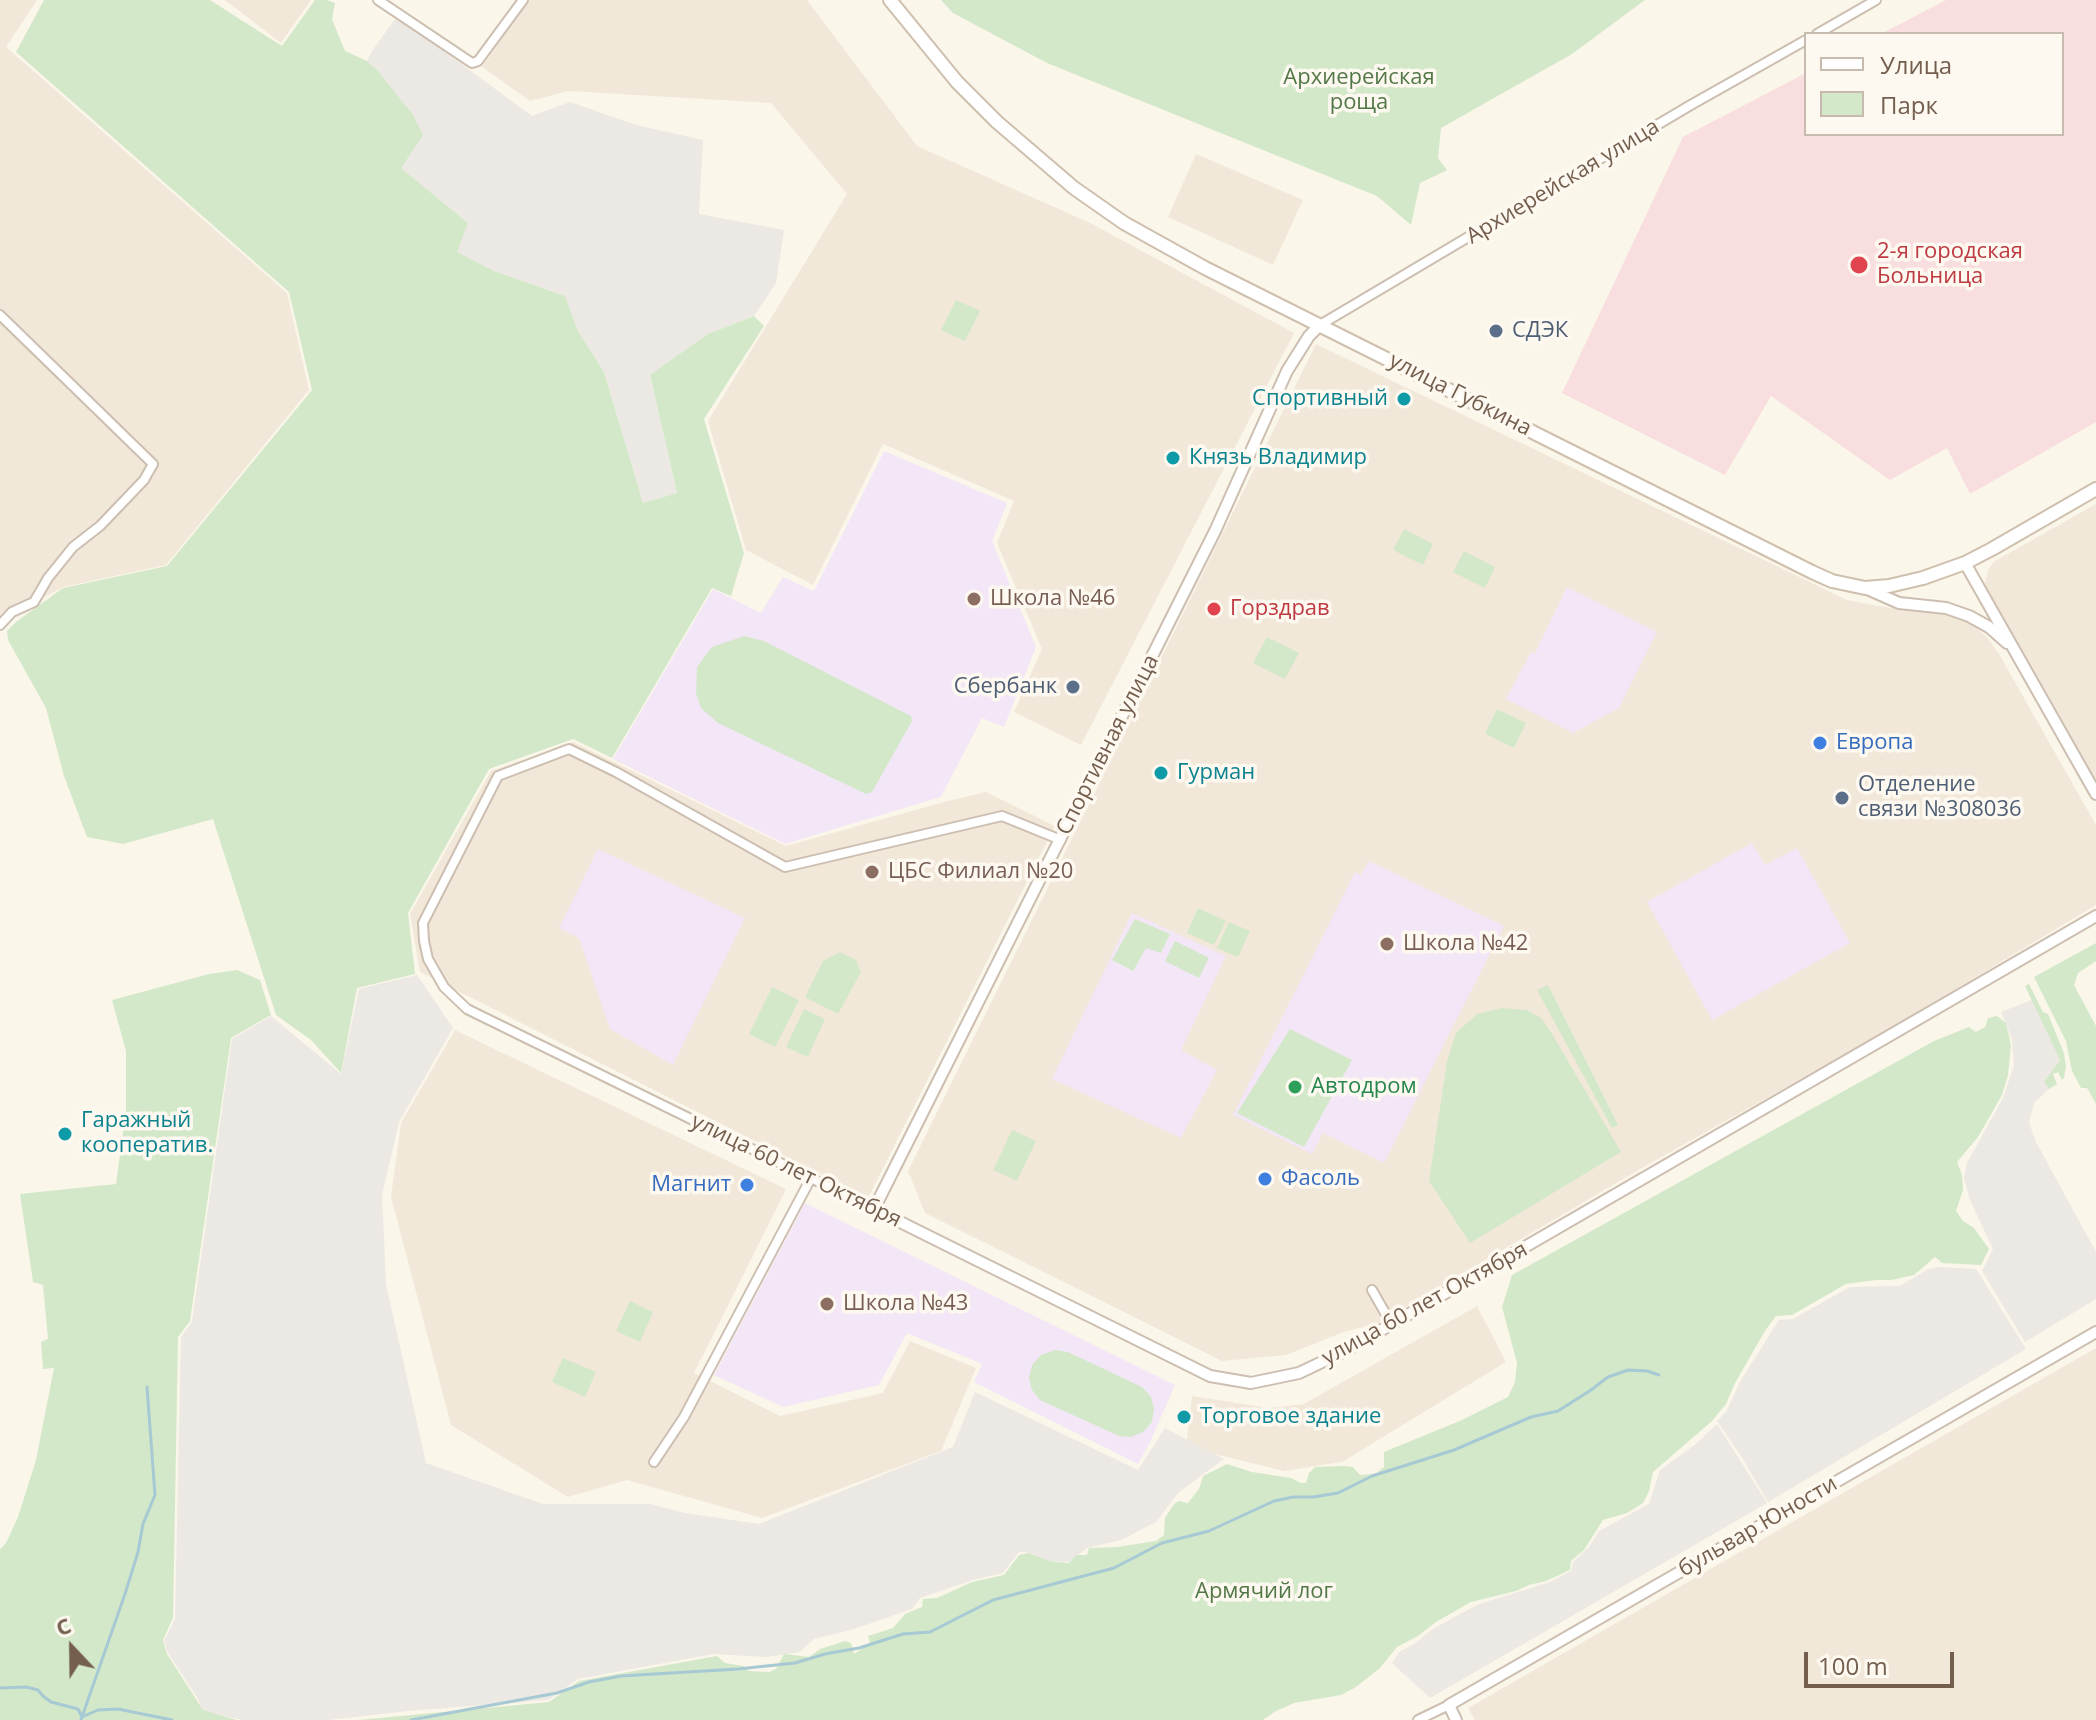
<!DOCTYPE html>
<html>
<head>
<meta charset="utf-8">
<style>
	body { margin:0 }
	#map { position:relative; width:2096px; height:1720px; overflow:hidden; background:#fbf6ea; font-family:"Open Sans",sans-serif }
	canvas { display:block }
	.legend { position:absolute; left:1804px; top:32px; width:260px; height:104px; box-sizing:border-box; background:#fef9f0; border:2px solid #c7bbb0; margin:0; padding:10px 14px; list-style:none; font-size:24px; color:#745f4f }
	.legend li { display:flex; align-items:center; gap:16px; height:40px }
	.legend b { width:40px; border:2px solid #c7bbb0 }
	.north { position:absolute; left:32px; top:1608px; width:80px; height:80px; -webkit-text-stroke:6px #fef9f0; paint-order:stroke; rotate:338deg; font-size:22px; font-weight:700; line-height:32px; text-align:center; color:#745f4f }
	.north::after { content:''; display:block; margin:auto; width:28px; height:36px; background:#745f4f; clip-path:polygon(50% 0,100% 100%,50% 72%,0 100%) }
	.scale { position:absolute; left:1804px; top:1652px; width:150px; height:36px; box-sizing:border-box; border:4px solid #745f4f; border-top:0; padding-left:10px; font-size:24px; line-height:28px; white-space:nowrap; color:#745f4f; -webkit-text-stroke:6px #fef9f0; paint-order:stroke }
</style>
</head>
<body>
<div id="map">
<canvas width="2096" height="1720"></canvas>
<ul class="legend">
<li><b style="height:10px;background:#fff"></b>Улица</li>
<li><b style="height:22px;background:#d3e8c9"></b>Парк</li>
</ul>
<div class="north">С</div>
<div class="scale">100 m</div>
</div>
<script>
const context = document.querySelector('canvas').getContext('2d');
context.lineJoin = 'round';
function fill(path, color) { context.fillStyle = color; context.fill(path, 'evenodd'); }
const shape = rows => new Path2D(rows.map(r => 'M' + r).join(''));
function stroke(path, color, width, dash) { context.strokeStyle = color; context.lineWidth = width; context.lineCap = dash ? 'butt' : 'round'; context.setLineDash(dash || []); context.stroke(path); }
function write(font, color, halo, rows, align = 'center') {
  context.font = font + ' "Open Sans",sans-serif'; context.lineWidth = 7; context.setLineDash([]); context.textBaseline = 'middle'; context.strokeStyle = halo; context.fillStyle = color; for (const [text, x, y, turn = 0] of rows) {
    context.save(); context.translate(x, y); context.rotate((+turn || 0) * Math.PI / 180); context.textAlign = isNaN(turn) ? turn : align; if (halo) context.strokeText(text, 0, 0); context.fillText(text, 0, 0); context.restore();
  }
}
const residential = shape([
	[0,0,37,0,6,47,287,293,309,390,166,565,63,587,0,622],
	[225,0,311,0,281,43],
	[529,0,807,0,917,146,1090,223,1294,333,1081,745,1014,712,1042,649,997,543,1014,501,883,444,813,585,746,550,708,421,847,194,771,103,568,91,530,101,482,67],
	[1196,154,1303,200,1273,265,1168,217],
	[1316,344,1847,600,1890,608,1937,611,1956,616,1971,624,1987,637,1999,654,2096,825,2096,905,1879,1035,1640,1169,1380,1322,1341,1333,1286,1355,1222,1361,925,1213,908,1171],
	[2096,504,2096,781,1987,594,1985,583,1988,570,1995,561],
	[573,742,786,846,944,802,986,792,1055,826,868,1198,420,972,410,914,491,771],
	[455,1030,786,1189,694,1373,780,1416,883,1393,910,1341,976,1368,941,1451,762,1518,627,1480,568,1497,451,1425,391,1197,401,1123],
	[1477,1306,1506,1362,1342,1462,1284,1471,1186,1447,1192,1396,1269,1408,1304,1404],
	[2096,1348,2096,1720,1475,1720,1468,1708]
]);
const industrial = shape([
	[395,19,419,33,532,116,570,102,636,125,703,140,699,214,784,230,776,283,754,316,708,334,650,376,677,493,643,503,604,372,578,331,565,296,494,271,456,252,468,223,401,168,377,70,367,61,372,51],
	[417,975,453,1028,399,1122,382,1195,386,1284,426,1463,543,1504,650,1504,685,1513,759,1524,953,1447,975,1392,1138,1470,1165,1428,1224,1459,1179,1492,1156,1522,1121,1540,1087,1548,1069,1562,1050,1561,1026,1552,1019,1552,1003,1573,973,1580,920,1598,912,1609,851,1630,814,1639,800,1652,766,1657,713,1654,578,1679,548,1700,408,1711,328,1720,242,1720,203,1711,198,1699,168,1653,164,1641,175,1619,181,1337,192,1322,232,1039,271,1016,341,1074,359,989],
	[2032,1000,2060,1060,2044,1082,2049,1089,2034,1103,2029,1123,2036,1142,2096,1252,2096,1299,2025,1342,1982,1271,1993,1249,1970,1200,1964,1178,1967,1163,2003,1098,2014,1065,2012,1039,2001,1012],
	[1940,1267,1976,1269,2026,1349,1768,1502,1743,1459,1717,1421,1726,1412,1741,1380,1779,1320,1793,1319,1850,1287,1900,1286,1928,1269],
	[1717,1424,1767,1503,1430,1698,1392,1663,1399,1652,1414,1644,1433,1629,1460,1614,1479,1604,1550,1582,1571,1571,1573,1562,1589,1547,1599,1531,1649,1504,1660,1470,1696,1444]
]);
const education = shape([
	[884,451,1007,503,992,541,1036,647,1004,727,982,718,941,797,785,844,613,759,713,589,761,613,783,577,814,591],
	[1567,587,1657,632,1619,708,1573,733,1506,699,1531,652,1535,653],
	[1752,843,1765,865,1797,848,1850,943,1712,1020,1647,902],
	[598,849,745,918,673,1065,610,1029,579,938,559,928],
	[1369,861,1504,926,1384,1163,1323,1133,1312,1154,1233,1115,1355,872,1361,875],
	[1132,913,1226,956,1181,1050,1217,1070,1181,1138,1052,1079],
	[805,1203,1175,1385,1150,1442,1138,1464,974,1382,982,1364,907,1333,879,1385,783,1407,714,1375]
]);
const medical = shape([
	[1946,0,2096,0,2096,422,1970,494,1947,448,1890,480,1771,396,1725,475,1562,393,1683,137,1806,73,1806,134,2062,134,2062,34,1881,34]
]);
const green = shape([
	[44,0,210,0,282,46,315,0,327,0,335,3,332,19,345,51,367,61,377,70,413,115,423,135,401,168,468,223,457,252,494,271,565,296,578,331,604,372,643,503,677,493,650,375,708,334,754,316,764,326,704,419,744,553,731,596,712,588,612,758,573,739,489,769,408,913,415,974,357,988,341,1073,311,1040,276,1015,213,819,123,844,87,837,64,776,46,708,8,640,7,631,16,622,63,588,167,566,312,390,289,292,16,52],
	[941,0,1645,0,1572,54,1441,128,1438,158,1447,170,1420,183,1411,225,1377,196,1047,63,953,13],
	[956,300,980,311,965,341,941,330],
	[1404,529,1433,544,1423,565,1393,550],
	[1464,551,1495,567,1485,588,1453,572],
	[744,636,764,641,911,716,912,721,872,792,866,794,718,723,701,708,696,693,697,667,712,647],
	[1267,637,1299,653,1285,679,1253,663],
	[1497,709,1526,723,1514,748,1485,734],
	[1198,908,1226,921,1214,945,1187,933],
	[1135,919,1170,934,1161,953,1146,948,1133,971,1112,960],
	[1229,922,1250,931,1238,957,1217,948],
	[1175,941,1209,958,1199,978,1165,961],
	[2096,943,2096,961,2078,973,2074,985,2096,1026,2096,1104,2087,1088,2081,1088,2072,1071,2066,1041,2034,977],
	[840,952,856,960,861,972,838,1014,805,997,823,961],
	[237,970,260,980,271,1015,231,1038,190,1321,178,1337,173,1618,163,1640,167,1654,203,1710,237,1720,0,1720,0,1549,6,1543,18,1517,36,1460,54,1368,43,1369,41,1342,48,1339,43,1285,33,1282,20,1194,116,1184,126,1110,126,1051,112,1000,209,974],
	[2029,984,2043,1012,2048,1014,2064,1053,2066,1067,2064,1078,2062,1080,2058,1072,2053,1074,2057,1084,2049,1089,2044,1082,2060,1060,2025,986],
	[1548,985,1618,1125,1612,1128,1537,990],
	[772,987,799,1000,775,1047,749,1034],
	[1503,1008,1527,1010,1541,1018,1551,1032,1621,1152,1470,1243,1429,1181,1447,1061,1456,1033,1477,1014],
	[804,1009,825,1019,808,1057,786,1047],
	[1997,1016,2006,1023,2011,1045,2008,1075,2002,1095,1978,1137,1957,1162,1962,1175,1963,1190,1956,1211,1963,1221,1974,1228,1989,1249,1981,1265,1942,1263,1935,1257,1914,1275,1891,1280,1876,1280,1846,1284,1792,1315,1776,1316,1765,1331,1735,1383,1726,1404,1712,1421,1653,1472,1649,1491,1643,1503,1627,1513,1603,1520,1584,1550,1571,1561,1570,1570,1546,1581,1529,1585,1516,1591,1471,1602,1436,1622,1418,1636,1397,1647,1380,1668,1356,1687,1341,1695,1294,1703,1276,1711,1263,1720,358,1720,549,1702,579,1681,717,1656,725,1663,744,1666,749,1671,769,1672,776,1669,784,1654,809,1657,820,1649,845,1641,851,1643,854,1654,870,1643,868,1636,893,1628,905,1614,922,1607,923,1599,937,1598,972,1582,1004,1575,1019,1555,1028,1553,1050,1561,1069,1563,1076,1555,1087,1555,1089,1548,1117,1547,1156,1541,1164,1535,1165,1518,1174,1504,1179,1501,1188,1503,1199,1489,1203,1476,1227,1464,1252,1472,1291,1478,1301,1483,1306,1483,1309,1473,1315,1467,1345,1466,1353,1467,1360,1475,1375,1474,1384,1467,1384,1452,1462,1420,1508,1397,1515,1382,1517,1363,1502,1307,1512,1275,1934,1041,1969,1027,1976,1032,1985,1027,1988,1018],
	[1290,1029,1352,1060,1304,1147,1237,1113],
	[1012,1130,1036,1141,1017,1181,993,1170],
	[630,1301,653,1312,640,1342,616,1331],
	[1055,1350,1068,1352,1142,1387,1151,1397,1154,1408,1152,1422,1143,1432,1131,1437,1119,1436,1040,1400,1032,1390,1029,1378,1032,1365,1041,1355],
	[563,1358,596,1372,585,1397,552,1382]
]);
const stream = shape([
	[0,1688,26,1687,38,1690,43,1696,51,1702,78,1709,82,1717],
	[82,1717,125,1594,138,1552,143,1524,155,1495,147,1387],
	[81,1720,82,1717,98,1710,118,1709,172,1720],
	[411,1720,557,1693,589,1682,621,1676,738,1669,795,1663,825,1654,859,1648,903,1634,930,1632,993,1600,1114,1568,1162,1543,1209,1531,1274,1501,1293,1497,1313,1497,1338,1493,1372,1476,1454,1450,1531,1417,1558,1411,1591,1390,1608,1377,1628,1370,1647,1371,1659,1375]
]);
const minor = shape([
	[378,0,472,63,478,61,523,0],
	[1817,34,1876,0],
	[0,315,153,464,144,480,100,526,73,547,48,578,34,602,12,612,0,625],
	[1320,325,1689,106,1806,40],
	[874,1209,467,1009,444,987,428,959,424,941,423,923,498,776,569,749,616,772,785,867,1002,816,1061,840],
	[1372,1290,1392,1325],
	[654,1462,684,1417,811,1178],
	[1418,1720,1449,1705]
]);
const tertiary = shape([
	[1320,325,1309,336,1287,371,1215,531,874,1209,1210,1376,1251,1383,1299,1373,1347,1350,2096,916],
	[1965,563,2096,794],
	[1865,588,1899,603,1946,608,1969,616,1989,627,2007,643],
	[1456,1720,1449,1705,2096,1332]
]);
const secondary = shape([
	[890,0,957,82,997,122,1074,188,1124,223,1205,268,1812,572,1832,581,1865,588,1889,586,1923,578,1965,563,1992,549,2096,489]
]);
const markers = [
	[1859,265,10,"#e0444e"],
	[1496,331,8,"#5c6f8a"],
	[1404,399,8,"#0f9aa8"],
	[1173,458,8,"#0f9aa8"],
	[974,599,8,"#8d6e63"],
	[1214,609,8,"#e0444e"],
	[1073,687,8,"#5c6f8a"],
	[1820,743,8,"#3f7fe0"],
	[1161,773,8,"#0f9aa8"],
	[1842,798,8,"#5c6f8a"],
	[872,872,8,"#8d6e63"],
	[1387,944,8,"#8d6e63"],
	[1295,1087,8,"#2e9e5b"],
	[65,1134,8,"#0f9aa8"],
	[1265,1179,8,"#3f7fe0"],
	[747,1185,8,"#3f7fe0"],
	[827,1304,8,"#8d6e63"],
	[1184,1417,8,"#0f9aa8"]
];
const parkNames = [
	["Архиерейская",1359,78],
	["роща",1359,103],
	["Армячий лог",1264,1592]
];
const streetNames = [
	["Архиерейская улица",1563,182,-31],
	["улица Губкина",1460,395,27],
	["Спортивная улица",1108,745,-63],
	["улица 60 лет Октября",796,1171,26],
	["улица 60 лет Октября",1425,1304,-29],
	["бульвар Юности",1758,1527,-30]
];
const healthNames = [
	["2-я городская",1877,252],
	["Больница",1877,277],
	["Горздрав",1230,609]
];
const serviceNames = [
	["СДЭК",1512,331],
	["Сбербанк",1057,687,"right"],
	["Отделение",1858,785],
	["связи №308036",1858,810]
];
const cultureNames = [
	["Спортивный",1388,399,"right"],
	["Князь Владимир",1189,458],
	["Гурман",1177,773],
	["Гаражный",81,1121],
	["кооператив.",81,1146],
	["Торговое здание",1200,1417]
];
const educationNames = [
	["Школа №46",990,599],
	["ЦБС Филиал №20",888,872],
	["Школа №42",1403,944],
	["Школа №43",843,1304]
];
const shopNames = [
	["Европа",1836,743],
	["Фасоль",1281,1179],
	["Магнит",731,1185,"right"]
];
const leisureNames = [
	["Автодром",1311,1087]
];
fill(residential, '#f2e8d9');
fill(industrial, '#ece8e3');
fill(education, '#f3e7f7');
fill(medical, '#f8dedf');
fill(green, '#d3e8c9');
stroke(stream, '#a7c9d4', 3);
stroke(minor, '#ccbfb1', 12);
stroke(tertiary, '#ccbfb1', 14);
stroke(secondary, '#cfc0ae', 16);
stroke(minor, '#fff', 8);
stroke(tertiary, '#fff', 10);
stroke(secondary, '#fff', 12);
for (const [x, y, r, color] of markers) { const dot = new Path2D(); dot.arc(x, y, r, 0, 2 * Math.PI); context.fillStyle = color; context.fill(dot); stroke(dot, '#fef9f0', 3); }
write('22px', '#537848', '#fef9f0', parkNames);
write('22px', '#745f4f', '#fef9f0', streetNames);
write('22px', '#be3a42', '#fef9f0', healthNames, 'left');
write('22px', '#4e5e75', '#fef9f0', serviceNames, 'left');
write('22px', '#0d838f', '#fef9f0', cultureNames, 'left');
write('22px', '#785e54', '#fef9f0', educationNames, 'left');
write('22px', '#366cbe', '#fef9f0', shopNames, 'left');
write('22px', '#27864d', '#fef9f0', leisureNames, 'left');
</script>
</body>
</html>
